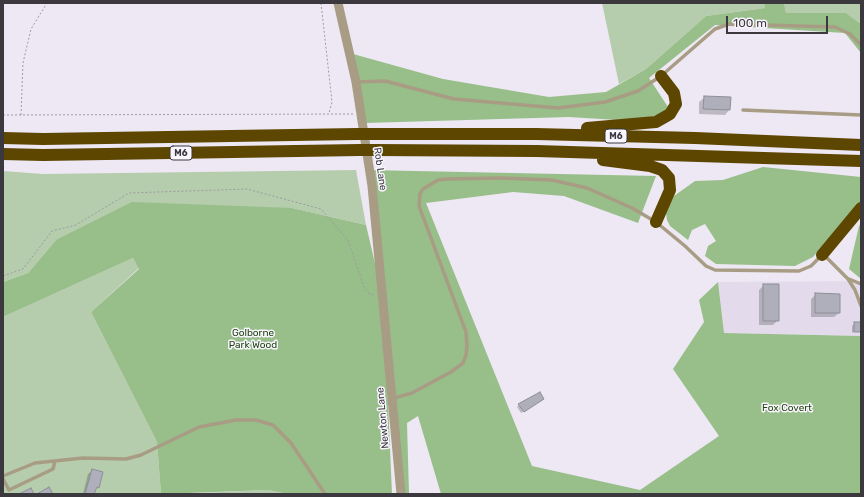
<!DOCTYPE html>
<html>
<head>
<meta charset="utf-8">
<style>
	body { margin:0 }
	#map { position:relative; width:864px; height:497px; overflow:hidden; background:#ede8f3; font-family:Rubik,sans-serif }
	canvas { display:block }
	.frame { position:absolute; inset:0; border:4px solid #3b393d; pointer-events:none }
	.scale { position:absolute; left:726px; top:16px; width:102px; height:18px; box-sizing:border-box; border:2px solid #3b393d; border-top:0; padding-left:5px; font-size:12px; line-height:14px; white-space:nowrap; color:#3b393d; -webkit-text-stroke:3px #f9f6ff; paint-order:stroke }
</style>
</head>
<body>
<div id="map">
<canvas width="864" height="497"></canvas>
<div class="frame"></div>
<div class="scale">100 m</div>
</div>
<script>
const context = document.querySelector('canvas').getContext('2d');
context.lineJoin = 'round';
function fill(path, color) { context.fillStyle = color; context.fill(path, 'evenodd'); }
const shape = rows => new Path2D(rows.map(r => 'M' + r).join(''));
function stroke(path, color, width, dash) { context.strokeStyle = color; context.lineWidth = width; context.lineCap = dash ? 'butt' : 'round'; context.setLineDash(dash || []); context.stroke(path); }
function write(font, color, halo, rows, align = 'center') {
  context.font = font + ' Rubik,sans-serif'; context.lineWidth = 3; context.setLineDash([]); context.textBaseline = 'middle'; context.strokeStyle = halo; context.fillStyle = color; for (const [text, x, y, turn = 0] of rows) {
    context.save(); context.translate(x, y); context.rotate((+turn || 0) * Math.PI / 180); context.textAlign = isNaN(turn) ? turn : align; if (halo) context.strokeText(text, 0, 0); context.fillText(text, 0, 0); context.restore();
  }
}
const built = shape([
	[861,281,861,336,724,333,718,282]
]);
const green = shape([
	[602,3,764,3,765,8,706,16,646,69,619,84],
	[784,3,861,3,861,24,846,13,786,13],
	[356,170,366,225,292,208,56,240,28,273,3,282,3,171,43,174],
	[133,258,139,268,91,312,157,442,161,494,3,494,3,317],
	[269,490,287,494,176,494]
]);
const forest = shape([
	[764,3,784,3,786,13,846,13,861,24,861,53,845,33,715,25,649,78,668,107,669,111,662,114,646,118,617,120,569,117,365,123,353,54,443,79,549,97,606,92,646,69,706,16,765,8],
	[763,167,861,177,861,202,813,257,795,266,716,264,705,256,708,246,716,241,705,224,692,230,688,240,670,226,667,220,666,213,674,196,695,181,723,180],
	[367,170,656,176,638,223,564,196,513,192,426,203,532,466,640,490,719,436,673,369,704,322,699,300,718,282,724,333,861,336,861,494,441,494,418,416,407,423,409,494,402,494,384,312,392,494,287,494,269,490,161,494,157,442,91,312,139,269,133,258,3,317,3,282,28,273,56,240,132,202,292,208,366,225,381,289],
	[861,223,861,279,849,269,859,226]
]);
const shadow = shape([
	[704,98,729,110,725,115,699,114,699,102],
	[764,285,778,320,773,325,759,325,759,290],
	[816,294,839,313,834,317,811,317,811,299],
	[855,323,861,323,861,327,852,333,852,326],
	[543,399,521,413,517,407,519,405],
	[93,470,94,494,83,494,88,474]
]);
const building = shape([
	[704,96,731,97,730,110,703,109,704,96],
	[763,284,779,284,779,321,763,321,763,284],
	[815,293,840,294,840,313,815,313,815,293],
	[854,322,861,322,861,332,854,332,854,322],
	[540,392,544,399,524,412,518,404,540,392],
	[92,469,103,472,99,488,97,487,94,494,85,494,92,469],
	[49,487,53,494,37,494,49,487],
	[31,488,34,494,19,494,31,488]
]);
const path = shape([
	[321,3,332,102,329,113],
	[3,115,353,114],
	[21,115,23,63,31,29,47,3],
	[3,276,23,269,52,231,76,225,129,193,247,189,321,209,348,240,364,287,369,294,375,295]
]);
const service = shape([
	[356,82,385,81,454,99,558,108,605,102,638,91,661,76,715,29,729,24,835,27,850,34,861,45],
	[743,110,861,115],
	[825,256,848,279,855,290,861,306],
	[849,279,861,284],
	[394,398,412,393,451,372,463,363,466,355,467,346,466,332,419,206,420,194,423,189,438,180,447,179,500,178,552,180,587,188,632,208,656,222,685,246,706,266,715,270,799,271,811,266,820,257],
	[3,476,35,463,83,458,126,459,141,455,199,427,236,420,256,420,273,425,291,443,325,494],
	[3,479,9,490,53,469,55,461]
]);
const tertiary = shape([
	[338,3,356,82,372,186,401,494]
]);
const motorway = shape([
	[587,128,656,122,670,114,676,104,674,93,661,76],
	[372,134,536,134,695,138,861,145],
	[3,138,43,139,357,134],
	[374,150,537,151,861,161],
	[3,154,43,155,360,150],
	[603,160,650,166,662,170,669,178,670,190,656,222],
	[822,255,861,208]
]);
const motorwayBridge = shape([
	[357,134,372,134],
	[360,150,374,150]
]);
const shields = [
	[616,136,22],
	[181,153,22]
];
const shieldNames = [
	["M6",616,136],
	["M6",181,153]
];
const streetNames = [
	["Rob Lane",380,169,82],
	["Newton Lane",383,418,-95]
];
const parkNames = [
	["Golborne",253,333],
	["Park Wood",253,345],
	["Fox Covert",787,408]
];
fill(built, '#e3dbec');
fill(green, '#b5cdac');
fill(forest, '#98be89');
fill(shadow, '#0003');
fill(building, '#aeafba');
stroke(building, '#8d8e98', 1);
stroke(path, '#9d9aa2', 1, [2, 2]);
stroke(service, '#a89d84', 3.5);
stroke(tertiary, '#a89d84', 9);
stroke(motorway, '#5d4600', 12);
stroke(motorwayBridge, '#5d4600', 12);
for (const [x, y, w] of shields) { const box = new Path2D(); box.roundRect(x - w / 2, y - 7, w, 14, 3); context.fillStyle = '#f9f6ff'; context.fill(box); stroke(box, '#3b393d', 1); }
write('bold 9px', '#3b393d', null, shieldNames);
write('10px', '#3b393d', '#f9f6ff', streetNames);
write('10px', '#20430d', '#f9f6ff', parkNames);
</script>
</body>
</html>
